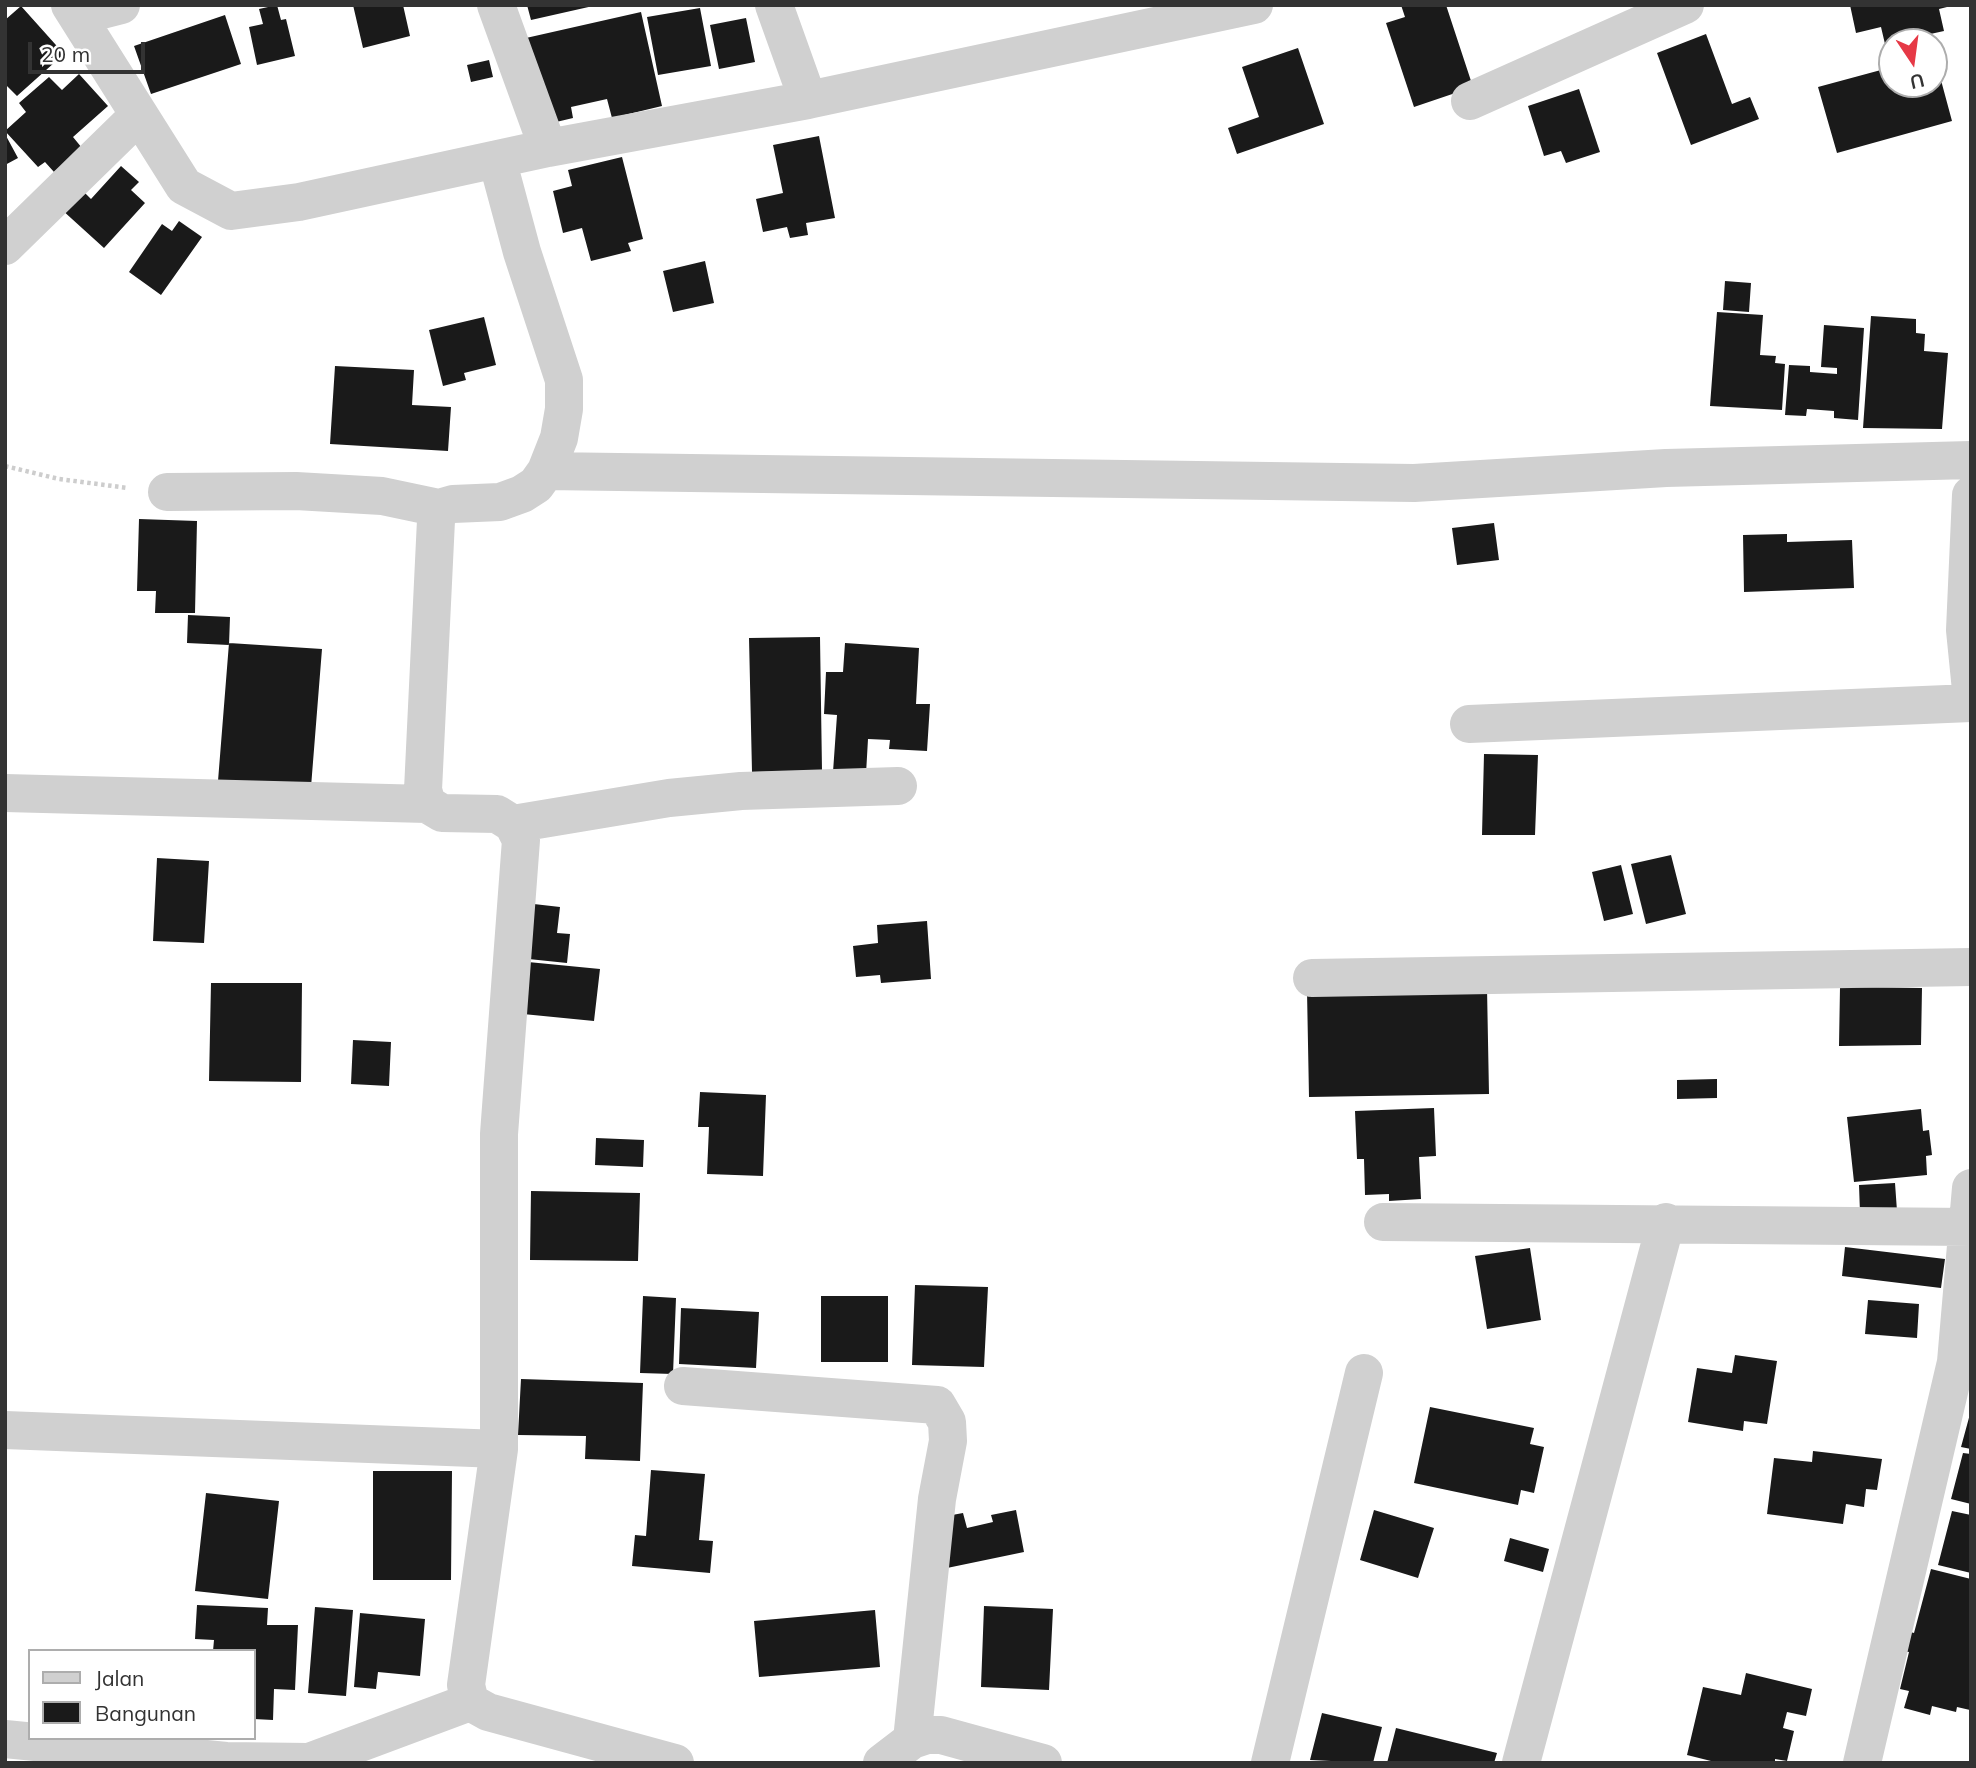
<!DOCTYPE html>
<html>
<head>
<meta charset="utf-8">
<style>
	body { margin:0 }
	#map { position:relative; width:1976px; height:1768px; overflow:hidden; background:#fff; font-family:Mulish,sans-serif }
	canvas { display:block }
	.frame { position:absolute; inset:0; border:7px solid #333; pointer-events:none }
	.legend { position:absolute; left:28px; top:1649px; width:228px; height:91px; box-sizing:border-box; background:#fff; border:2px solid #adadad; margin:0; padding:9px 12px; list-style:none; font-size:21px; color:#333 }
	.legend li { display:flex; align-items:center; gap:14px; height:35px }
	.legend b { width:35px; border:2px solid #adadad }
	.north { position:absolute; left:1878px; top:28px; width:70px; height:70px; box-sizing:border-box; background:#fff; border:2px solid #adadad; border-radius:50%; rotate:167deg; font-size:19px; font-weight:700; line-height:28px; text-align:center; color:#333 }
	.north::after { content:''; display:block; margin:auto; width:24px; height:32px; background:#e63946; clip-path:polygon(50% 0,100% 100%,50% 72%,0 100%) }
	.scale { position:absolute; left:28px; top:42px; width:117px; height:32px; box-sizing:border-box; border:4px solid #333; border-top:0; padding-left:9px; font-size:21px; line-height:24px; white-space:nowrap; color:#333; -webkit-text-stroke:5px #fff; paint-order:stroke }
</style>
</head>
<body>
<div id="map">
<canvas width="1976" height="1768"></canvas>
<div class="frame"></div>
<ul class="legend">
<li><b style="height:9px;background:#d0d0d0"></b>Jalan</li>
<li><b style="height:19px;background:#1a1a1a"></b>Bangunan</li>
</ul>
<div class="north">U</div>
<div class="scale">20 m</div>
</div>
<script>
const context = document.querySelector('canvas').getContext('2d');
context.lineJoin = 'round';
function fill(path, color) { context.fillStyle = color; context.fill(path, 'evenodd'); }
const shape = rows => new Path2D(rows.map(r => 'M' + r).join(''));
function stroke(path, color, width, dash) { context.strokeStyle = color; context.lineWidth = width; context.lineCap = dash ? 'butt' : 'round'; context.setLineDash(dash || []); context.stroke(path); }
const building = shape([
	[277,5,281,20,286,19,295,56,257,65,249,27,263,24,259,9],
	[353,5,403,5,410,36,363,48],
	[527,5,593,5,593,6,531,20],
	[1401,5,1446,5,1473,87,1414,107,1386,23,1405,17],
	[1850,5,1951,5,1951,6,1939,9,1944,31,1885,44,1881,27,1856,33],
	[21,6,64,54,17,96,5,84,5,20],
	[700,8,711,66,658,75,647,17],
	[641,12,662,106,612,118,607,99,571,107,573,118,552,123,526,38],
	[225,15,241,64,151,94,134,46],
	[746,18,755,62,719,69,710,25],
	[1706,34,1732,104,1750,97,1759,119,1691,145,1657,53],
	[1298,48,1324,124,1237,154,1228,128,1259,117,1242,67],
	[1935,58,1952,121,1837,153,1818,87,1892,67,1892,84,1934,84],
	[489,60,493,77,471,82,467,65],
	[79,74,108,106,73,137,82,148,54,172,45,162,38,167,5,131,26,112,19,103,49,77,62,90],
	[1579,89,1600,152,1566,163,1561,151,1544,156,1528,106],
	[5,134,18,158,5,165],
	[819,136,835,218,806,223,808,235,790,238,787,227,763,232,756,199,783,193,773,145],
	[622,157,643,239,628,243,631,251,591,261,582,228,563,233,553,191,572,186,568,170],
	[121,166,139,182,131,190,145,203,104,248,61,209,80,188,91,199],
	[179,221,202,237,161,295,129,272,162,224,172,231],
	[705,261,714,303,673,312,663,271],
	[1725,281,1751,283,1749,312,1723,310],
	[1717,312,1763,315,1760,355,1776,356,1775,363,1785,364,1782,410,1710,406],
	[1871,316,1916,319,1916,333,1925,334,1924,351,1948,353,1942,429,1863,428],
	[484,317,496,365,464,373,466,380,443,386,429,330],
	[1824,325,1864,328,1858,420,1834,418,1834,411,1807,409,1806,416,1785,415,1789,365,1810,366,1810,372,1837,374,1837,368,1821,367],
	[335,366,414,370,412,405,451,407,448,451,330,444],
	[139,519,197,521,195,613,155,613,156,591,137,591],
	[1494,523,1499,560,1457,565,1452,528],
	[1787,534,1787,542,1852,540,1854,588,1744,592,1743,535],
	[188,615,230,617,229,645,187,643],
	[820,637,822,771,752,772,749,638],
	[229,643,322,649,311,787,218,781],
	[845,643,919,648,916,704,930,704,927,751,889,749,890,740,868,739,866,774,833,772,837,715,824,714,826,672,843,672],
	[1484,754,1538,755,1535,835,1482,835],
	[1671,855,1686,914,1646,924,1631,864],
	[157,858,209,861,204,943,153,941],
	[1621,865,1633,914,1604,921,1592,872],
	[525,903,560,907,557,933,570,934,567,963,519,958],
	[927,921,931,979,881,983,880,975,856,977,853,946,878,943,877,925],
	[528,962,600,969,594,1021,523,1014],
	[211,983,302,983,301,1082,209,1081],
	[1840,987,1922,988,1921,1045,1839,1046],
	[1487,988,1489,1094,1309,1097,1307,991],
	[353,1040,391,1042,389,1086,351,1084],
	[1717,1079,1717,1098,1677,1099,1677,1080],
	[700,1092,766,1095,763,1176,707,1174,709,1127,698,1127],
	[1434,1108,1436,1156,1419,1157,1421,1199,1389,1201,1389,1194,1365,1195,1364,1159,1357,1159,1355,1111],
	[1921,1109,1923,1131,1929,1130,1932,1155,1926,1156,1927,1175,1854,1182,1847,1117],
	[596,1138,644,1140,643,1167,595,1165],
	[1895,1183,1897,1211,1860,1213,1859,1185],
	[531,1191,640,1193,638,1261,530,1260],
	[1845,1247,1945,1259,1941,1288,1842,1276],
	[1530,1248,1541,1320,1487,1329,1475,1256],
	[915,1285,988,1287,984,1367,912,1365],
	[643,1296,676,1298,673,1374,640,1373],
	[821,1296,888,1296,888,1362,821,1362],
	[1868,1300,1919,1304,1917,1338,1865,1334],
	[681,1308,759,1312,756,1368,679,1364],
	[1735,1355,1777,1361,1767,1424,1744,1421,1743,1431,1688,1422,1697,1368,1732,1373],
	[521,1379,643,1383,640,1461,585,1459,586,1436,518,1435],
	[1430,1407,1534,1428,1530,1444,1544,1447,1534,1493,1521,1490,1518,1505,1414,1483],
	[1970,1414,1971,1414,1971,1449,1961,1447],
	[1813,1451,1882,1459,1877,1490,1866,1489,1864,1507,1846,1504,1843,1524,1767,1514,1774,1458,1812,1462],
	[1963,1453,1971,1454,1971,1504,1951,1499],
	[651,1470,705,1474,699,1540,713,1541,710,1573,632,1566,635,1535,646,1536],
	[373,1471,452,1471,451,1580,373,1580],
	[206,1493,279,1501,268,1599,195,1591],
	[1016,1510,1024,1552,947,1568,936,1518,963,1513,967,1528,993,1522,991,1515],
	[1374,1510,1434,1528,1418,1578,1360,1560],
	[1952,1511,1971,1515,1971,1573,1938,1565],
	[1510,1538,1549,1549,1543,1572,1504,1561],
	[1931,1569,1971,1579,1971,1705,1970,1710,1957,1707,1956,1712,1932,1706,1930,1715,1904,1708,1909,1691,1900,1689,1909,1652,1902,1651,1907,1631,1914,1633],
	[197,1605,268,1608,267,1625,298,1625,295,1690,274,1689,273,1720,254,1719,254,1651,213,1651,214,1640,195,1639],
	[984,1606,1053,1609,1049,1690,981,1687],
	[315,1607,353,1610,346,1696,308,1693],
	[875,1610,880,1667,759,1677,754,1621],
	[360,1613,425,1619,420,1676,378,1672,376,1689,354,1687],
	[1746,1673,1812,1689,1806,1716,1787,1712,1783,1728,1794,1731,1787,1761,1775,1759,1775,1763,1719,1763,1687,1755,1703,1687,1741,1695],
	[1322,1713,1382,1727,1373,1763,1310,1760],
	[1396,1728,1497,1753,1494,1763,1387,1763]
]);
const path = shape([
	[5,466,59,479,128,488]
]);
const minor = shape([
	[70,5,184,186,231,211,299,202,548,148,808,100,1254,5],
	[496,5,548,148],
	[774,5,808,100],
	[78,16,121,5],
	[1470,101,1685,5],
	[5,246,139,115],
	[546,471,1414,483,1666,468,1971,460],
	[167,492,296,491,382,496,439,508],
	[1971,495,1965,630,1971,690],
	[1469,724,1971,703],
	[5,793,427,804],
	[513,824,669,798,741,791,898,786],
	[1312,978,1971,967],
	[1383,1222,1971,1227],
	[683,1386,937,1405,947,1422,948,1441,937,1499,912,1740],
	[5,1430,499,1449],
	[470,1702,466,1685,499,1449,499,1134,521,840,513,824,497,814,442,813,427,804,423,790,436,520,439,508,453,504,500,502,522,494,536,485,546,471,559,438,564,409,564,380,522,252,497,159],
	[5,1739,226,1761,309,1762,470,1702,488,1712,675,1763],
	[882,1763,912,1740,927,1735,941,1735,1043,1763],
	[1270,1763,1364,1373],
	[1521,1763,1666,1222],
	[1862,1763,1956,1362,1971,1188]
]);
fill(building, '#1a1a1a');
stroke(path, '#cdcdcd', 4.5, [3.5, 3.5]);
stroke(minor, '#d0d0d0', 38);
</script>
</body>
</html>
